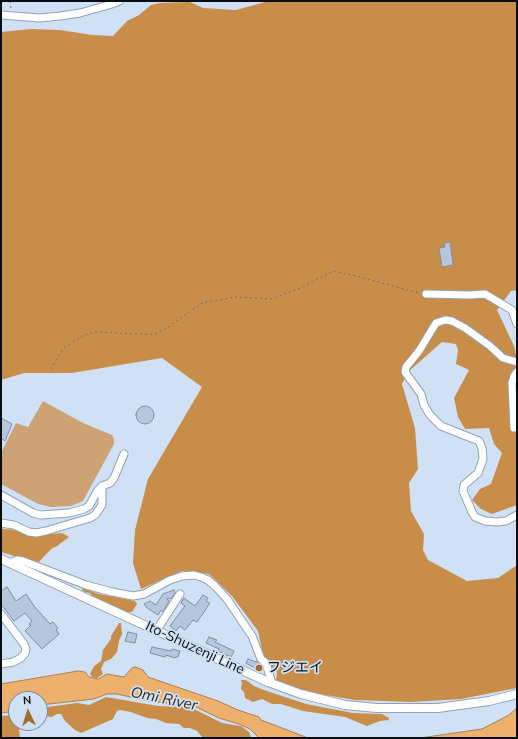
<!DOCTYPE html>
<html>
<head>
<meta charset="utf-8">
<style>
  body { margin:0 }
  #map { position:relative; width:518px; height:739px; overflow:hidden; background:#d0e1f5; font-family:Mulish,sans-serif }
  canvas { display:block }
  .frame { position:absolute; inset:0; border:2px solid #080d14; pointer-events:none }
  .north { position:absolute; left:8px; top:691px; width:40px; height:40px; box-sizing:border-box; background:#d0e1f5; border:1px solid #808c9b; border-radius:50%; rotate:356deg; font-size:11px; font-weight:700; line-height:16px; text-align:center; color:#080d14 }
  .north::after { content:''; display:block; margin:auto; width:14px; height:18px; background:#a26c26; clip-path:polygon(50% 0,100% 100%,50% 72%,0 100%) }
</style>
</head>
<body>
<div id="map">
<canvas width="518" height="739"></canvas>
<div class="frame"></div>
<div class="north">N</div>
</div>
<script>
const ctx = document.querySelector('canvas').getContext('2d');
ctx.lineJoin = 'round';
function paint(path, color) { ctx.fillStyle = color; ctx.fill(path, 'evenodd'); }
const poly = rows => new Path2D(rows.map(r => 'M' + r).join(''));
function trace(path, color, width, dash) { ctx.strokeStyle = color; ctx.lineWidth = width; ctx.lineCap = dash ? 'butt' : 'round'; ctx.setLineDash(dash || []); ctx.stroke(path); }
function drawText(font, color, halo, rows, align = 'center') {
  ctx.font = font + ' Mulish,"Noto Sans JP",sans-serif'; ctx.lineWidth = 3.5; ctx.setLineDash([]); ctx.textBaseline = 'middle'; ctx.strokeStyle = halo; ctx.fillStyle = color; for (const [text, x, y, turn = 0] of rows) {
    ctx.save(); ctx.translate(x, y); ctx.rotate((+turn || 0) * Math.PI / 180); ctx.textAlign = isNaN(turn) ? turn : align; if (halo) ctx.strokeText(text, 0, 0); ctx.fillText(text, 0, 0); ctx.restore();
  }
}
paint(poly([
  [43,401,83,423,112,435,114,439,114,444,83,501,71,506,51,507,38,504,1,484,1,453,16,423,28,427]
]), '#cda375');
paint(poly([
  [269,1,517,1,517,290,511,291,497,310,514,346,517,358,517,505,492,514,481,509,472,500,480,489,491,484,502,453,494,444,489,428,465,429,458,417,454,398,469,370,456,364,458,350,456,344,442,342,409,371,402,384,415,428,418,469,409,483,411,511,424,534,423,550,428,560,467,581,498,578,517,565,517,688,461,699,411,702,355,700,313,693,276,682,277,672,264,659,258,631,232,596,209,574,182,571,141,589,133,563,135,530,148,479,202,387,162,358,72,373,24,373,1,380,1,32,31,29,60,30,92,35,113,36,127,21,139,15,151,5,160,3,190,2,203,8,236,10],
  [1,527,3,529,19,530,39,535,62,533,69,537,57,546,51,549,39,562,31,561,1,552],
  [83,588,99,594,130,600,135,601,137,604,132,612,126,612,92,596,90,593,85,592,82,590],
  [119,623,121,623,122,634,119,641,117,652,111,659,104,662,101,669,103,674,97,678,92,677,90,674,94,666,101,661,103,650,111,639,111,636],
  [241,680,246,680,254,686,264,690,306,704,353,713,382,714,389,718,389,720,380,721,367,726,345,717,303,711,281,704,272,704,262,699,253,702,245,698,244,692,241,689,242,683],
  [106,697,158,706,188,707,196,710,222,723,241,726,249,732,251,737,203,738,197,731,190,728,184,728,179,724,166,723,156,719,147,718,131,712,120,710,117,711,113,719,81,733,75,730,65,721,61,714,57,714,52,717,42,716,40,718,40,708,77,703,89,705],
  [16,715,16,723,26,723,19,729,20,738,1,738,1,716]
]), '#c78d49');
const water = poly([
  [135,667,143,670,148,677,218,701,238,710,259,717,261,720,308,738,259,738,250,729,239,724,219,718,194,706,148,701,117,694,107,694,94,699,40,705,40,699,16,699,16,711,1,713,1,684,78,671,85,672,89,677,98,679,107,674,124,677,132,668,135,667],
  [517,708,517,738,420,738,482,729,509,715,517,708]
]);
paint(water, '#edb16d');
trace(water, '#a88052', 1);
const building = poly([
  [450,242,453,265,442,267,439,248,445,247,444,243,450,242],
  '136 415a9 9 0 1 1 18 0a9 9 0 1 1-18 0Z',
  [1,418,12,424,5,441,1,438,1,418],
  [7,587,16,601,26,594,34,606,50,624,53,622,58,628,56,630,59,634,42,649,25,631,31,625,29,624,32,621,25,613,14,621,1,604,1,591,7,587],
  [174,590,175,593,172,598,167,599,169,601,163,612,161,610,158,615,147,608,144,604,150,601,156,605,163,594,174,590],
  [203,595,208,598,206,601,210,603,197,622,193,620,185,630,180,626,176,631,170,626,185,606,181,603,184,598,195,606,203,595],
  [128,632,137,634,135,643,125,641,128,632],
  [209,637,217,640,215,642,234,651,231,657,218,651,219,649,206,643,209,637],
  [152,647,171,651,172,649,180,651,178,657,176,657,175,658,166,655,165,657,150,653,152,647],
  [248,659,256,662,256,661,262,666,263,669,261,671,246,663,248,659]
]);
paint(building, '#b6c7db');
trace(building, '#7f8fa1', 1);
const minor = poly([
  [1,15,40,18,60,16,80,13,112,4,119,1],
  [426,294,470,295,485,294,512,310,517,324],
  [517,362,503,358,490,346,465,328,452,321,445,320,436,323,419,351,406,367,405,372,421,394,424,405,430,415,441,426,479,441,482,448,483,459,478,473,464,485,463,491,472,512,475,517,485,521,497,522,506,521,517,515],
  [514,428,512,383,514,376,517,372],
  [1,495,33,513,41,515,69,513,84,509,89,506,98,490,102,486,110,483,114,478,124,454],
  [1,523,14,525,29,532,36,533,46,531,90,518,95,515,102,505,102,486],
  [10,563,17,560,23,561,86,585,112,592,133,596,144,594,170,580,182,576,194,575,201,577,208,580,215,586,227,599,252,636,261,659,266,663,272,683],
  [1,614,24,644,26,649,25,653,21,658,13,662,1,664],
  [156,631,180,594]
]);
const major = poly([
  [1,559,268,682,301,694,345,705,377,708,438,708,489,701,517,694]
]);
trace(minor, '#91a2b4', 9);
trace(major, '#91a2b4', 10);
trace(poly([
  [10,1,11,8],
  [51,369,63,349,82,336,95,332,138,334,155,334,164,330,202,303,235,297,272,299,305,286,333,271,360,277,419,293]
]), '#67727f', 1, [2, 3]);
trace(minor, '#fff', 7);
trace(major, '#fff', 8);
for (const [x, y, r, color] of [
  [259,668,4,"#a26c26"]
]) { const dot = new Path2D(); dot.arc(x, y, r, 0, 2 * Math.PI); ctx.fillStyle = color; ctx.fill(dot); trace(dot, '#d0e1f5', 1.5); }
drawText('14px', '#080d14', '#d0e1f5', [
  ["Ito-Shuzenji Line",195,648,25]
]);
drawText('14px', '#080d14', '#d0e1f5', [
  ["フジエイ",267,668]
], 'left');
drawText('italic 15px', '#3c2406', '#d0e1f5', [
  ["Omi River",164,699,12]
]);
</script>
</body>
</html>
